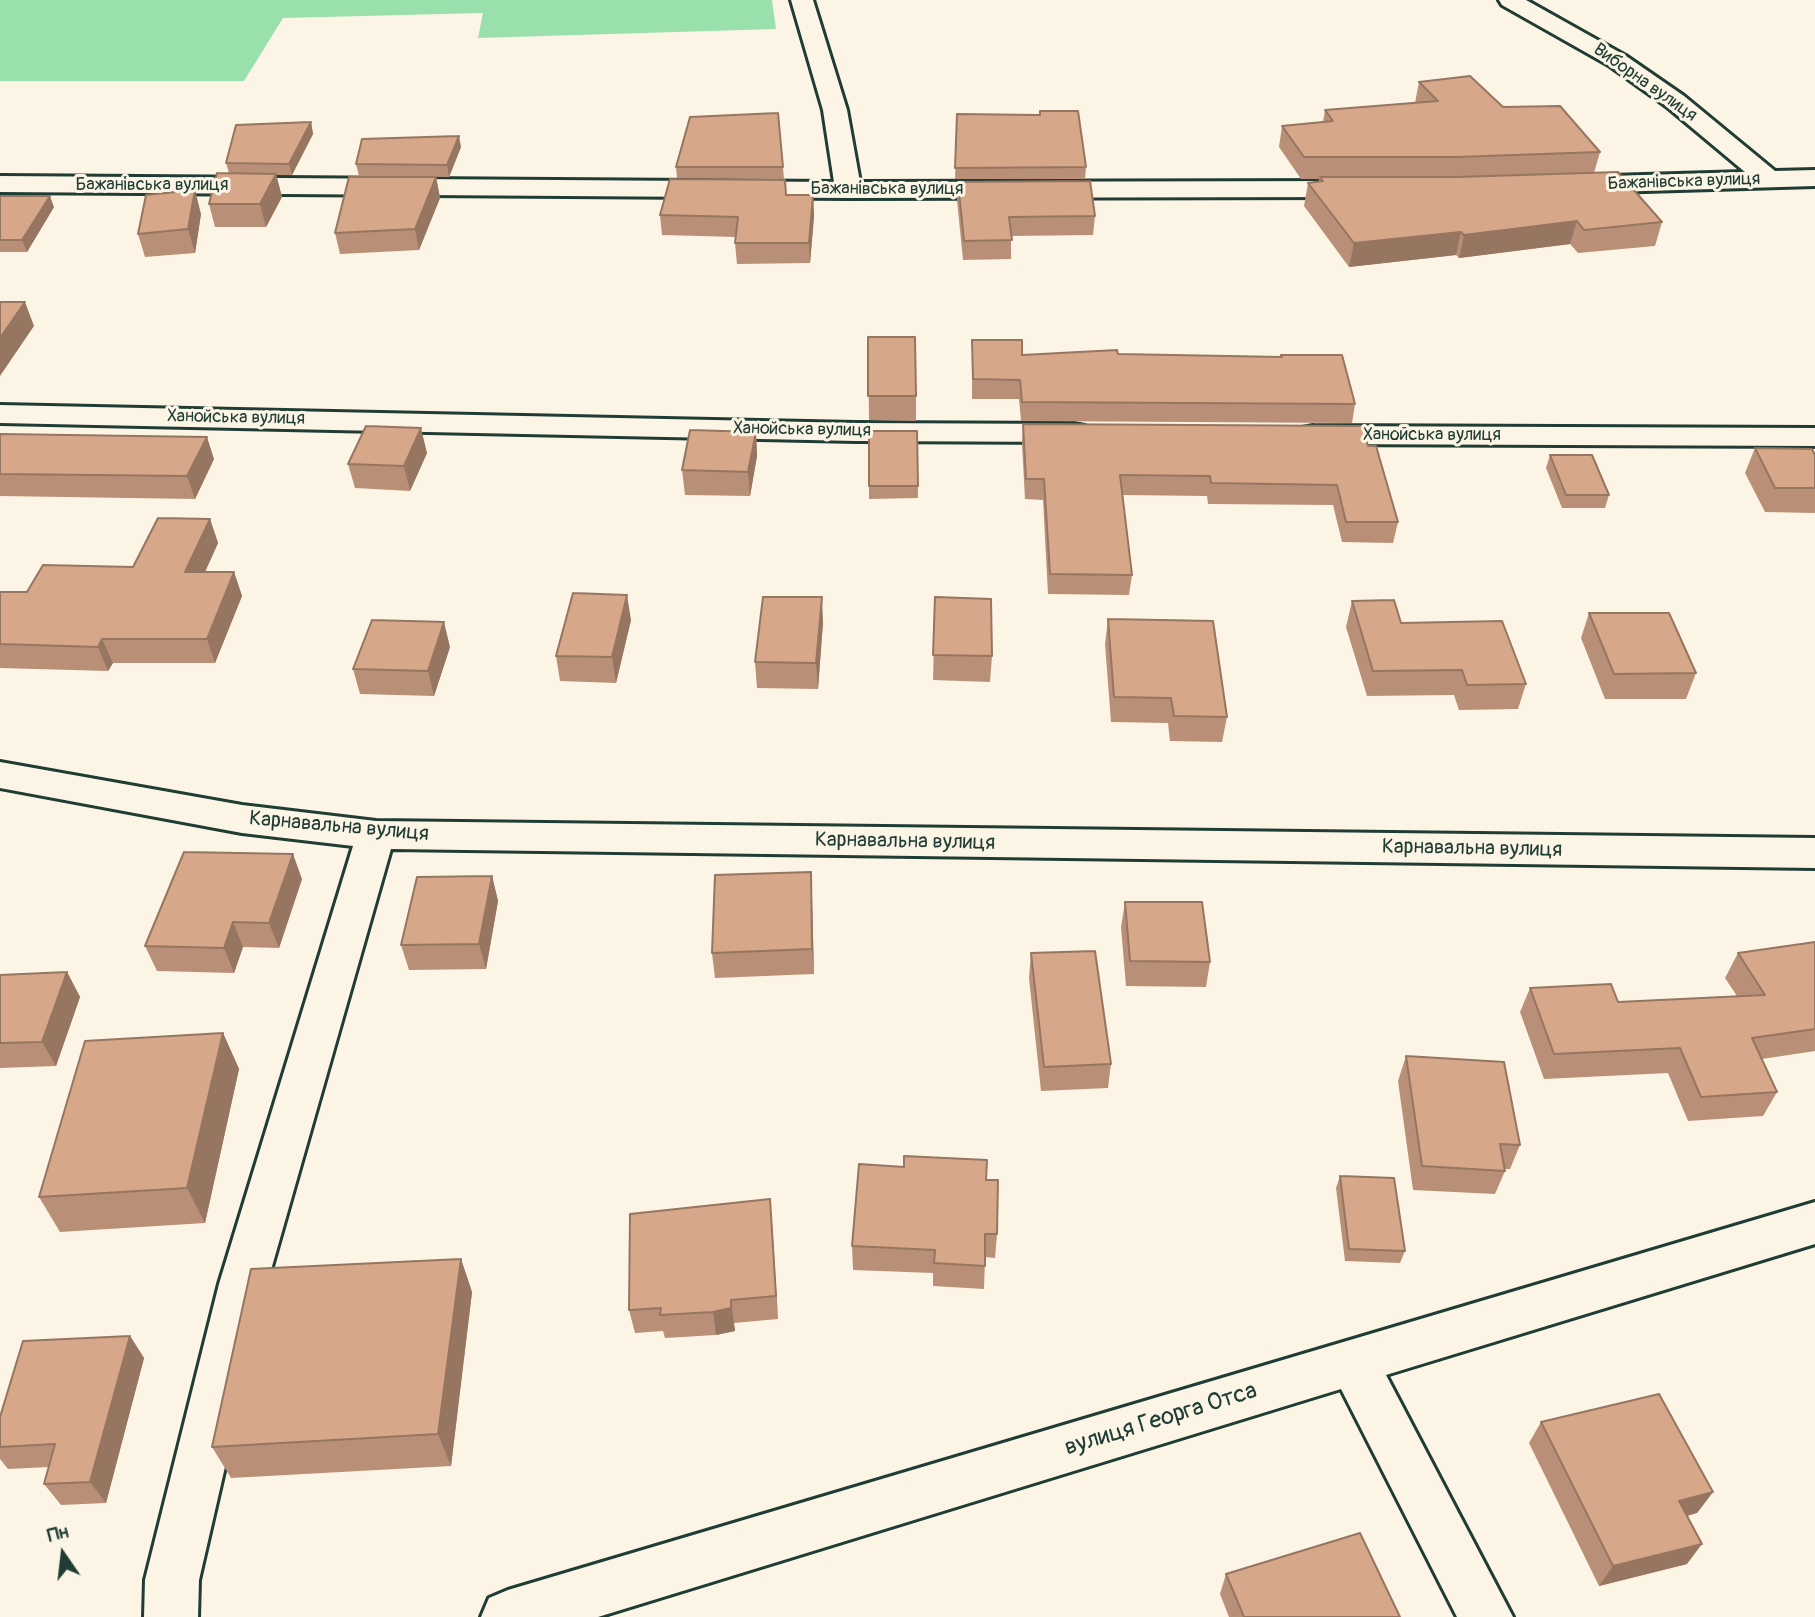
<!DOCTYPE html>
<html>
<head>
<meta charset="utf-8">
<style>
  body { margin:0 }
  #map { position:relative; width:1815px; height:1617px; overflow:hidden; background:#fcf5e5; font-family:Pangolin,sans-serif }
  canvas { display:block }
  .north { position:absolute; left:28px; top:1519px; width:70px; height:70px; -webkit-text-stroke:5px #fcf5e5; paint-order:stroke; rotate:346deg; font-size:19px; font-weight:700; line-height:28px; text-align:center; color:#1f3d34 }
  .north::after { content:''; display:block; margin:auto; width:24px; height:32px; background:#1f3d34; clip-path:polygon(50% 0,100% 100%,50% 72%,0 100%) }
</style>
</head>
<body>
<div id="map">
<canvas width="1815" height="1617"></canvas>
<div class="north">Пн</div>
</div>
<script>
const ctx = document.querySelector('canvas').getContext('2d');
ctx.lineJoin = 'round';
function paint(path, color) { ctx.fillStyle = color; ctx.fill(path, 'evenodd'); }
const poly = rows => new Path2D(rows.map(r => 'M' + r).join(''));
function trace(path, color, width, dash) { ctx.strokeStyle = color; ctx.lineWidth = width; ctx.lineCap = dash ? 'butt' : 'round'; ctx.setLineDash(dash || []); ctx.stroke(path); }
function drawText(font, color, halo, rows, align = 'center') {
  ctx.font = font + ' Pangolin,sans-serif'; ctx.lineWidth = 6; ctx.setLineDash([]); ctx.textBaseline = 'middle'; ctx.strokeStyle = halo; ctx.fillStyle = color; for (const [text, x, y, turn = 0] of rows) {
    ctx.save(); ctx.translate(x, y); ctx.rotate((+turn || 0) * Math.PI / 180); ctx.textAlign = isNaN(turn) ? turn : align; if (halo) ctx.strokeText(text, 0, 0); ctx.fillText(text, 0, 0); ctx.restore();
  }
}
paint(poly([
  [0,0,772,0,776,29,478,38,483,13,283,18,244,81,0,81]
]), '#99e0ad');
const street = poly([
  [791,0,813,0,847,110,860,182,1359,181,1368,184,1372,189,1368,194,1359,197,848,198,0,192,0,176,834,182,823,110,791,0],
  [1499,0,1526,0,1626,56,1684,96,1775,171,1815,170,1815,186,1577,193,1568,190,1564,185,1568,180,1577,177,1745,172,1666,106,1610,66,1502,5,1499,0],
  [0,405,856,423,1074,424,1085,426,1089,433,1085,440,1074,442,856,441,0,423,0,405],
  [1313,426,1815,428,1815,446,1313,444,1302,442,1298,435,1302,428,1313,426],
  [0,762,242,805,376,821,1815,838,1815,868,391,849,267,1284,199,1580,198,1617,144,1617,145,1580,219,1284,353,846,242,833,0,788,0,762],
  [1815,1202,1815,1244,1386,1375,1513,1617,1457,1617,1341,1389,598,1617,481,1617,489,1598,508,1590,1815,1202]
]);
trace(street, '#1f3d34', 6);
paint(street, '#fcf5e5');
paint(poly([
  [1419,82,1503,107,1600,152,1594,173,1662,222,1655,246,1578,253,1570,244,1459,258,1456,255,1349,267,1304,206,1308,183,1319,182,1319,179,1301,179,1279,147,1282,126,1323,122,1325,110,1415,103],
  [1040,111,1086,167,1085,179,955,179,957,114,1040,115],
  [311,122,313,134,292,175,276,175,282,197,266,227,215,227,209,204,229,173,226,163],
  [461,147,449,177,359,176,356,164],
  [676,167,783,167,784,179,677,178],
  [436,177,440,198,419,250,340,254,335,233],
  [958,182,1095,216,1093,235,1011,236,1011,259,963,260,957,200],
  [786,195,813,195,814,216,810,263,737,264,735,243,736,237,662,235,660,215],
  [0,196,54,207,27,252,0,252],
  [201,214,195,253,145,257,138,234],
  [868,337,916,396,916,421,869,420],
  [972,340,1022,355,1118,354,1281,357,1281,355,1355,404,1352,423,1021,421,1019,399,972,399],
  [1023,424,1368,446,1398,522,1393,543,1342,542,1333,505,1208,504,1207,496,1122,495,1132,575,1129,595,1048,594,1043,500,1025,499,1022,444],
  [869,431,917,431,918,498,869,499],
  [756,432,757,456,750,496,685,495,682,470],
  [0,434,214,459,195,499,0,496],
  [1755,448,1815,455,1815,513,1765,512,1745,473],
  [427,453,410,491,355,488,348,464],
  [1550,455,1609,495,1605,508,1562,508,1546,468],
  [210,519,218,543,205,572,234,572,242,596,215,663,113,663,108,671,0,668,0,592,27,592,133,567],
  [935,597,992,656,990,682,933,680],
  [1352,601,1401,623,1526,684,1518,709,1459,710,1454,695,1367,696,1346,627],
  [1589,613,1696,673,1686,699,1605,699,1581,638],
  [1108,619,1227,717,1222,742,1170,741,1168,723,1111,722,1105,644],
  [631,620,616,683,560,681,556,656],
  [823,622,818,689,757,688,755,662],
  [450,647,434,696,360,694,353,669],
  [811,872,814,974,715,978,712,953],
  [492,876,498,901,486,969,409,970,401,945],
  [302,879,279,948,243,947,234,973,157,971,145,946],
  [1125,902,1210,962,1206,987,1126,986,1121,927],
  [1815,942,1815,1051,1762,1059,1777,1092,1763,1116,1688,1121,1668,1073,1544,1079,1520,1012,1530,988,1618,1002,1737,996,1725,978,1738,953],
  [1031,953,1111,1064,1108,1088,1041,1091,1029,978],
  [67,972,80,997,56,1066,0,1068,0,975],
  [223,1033,239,1069,205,1223,60,1232,39,1197],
  [1406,1056,1520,1145,1510,1169,1505,1169,1505,1171,1495,1194,1413,1190,1398,1081],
  [1340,1176,1405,1251,1400,1263,1345,1261,1336,1188],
  [986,1180,997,1234,995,1258,985,1257,984,1289,933,1286,933,1273,853,1270,852,1246],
  [770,1199,778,1319,734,1323,735,1331,716,1335,665,1338,663,1331,635,1333,629,1310],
  [461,1259,472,1292,451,1466,231,1478,212,1447],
  [130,1336,144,1358,106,1503,61,1505,44,1484,49,1467,8,1469,0,1459,0,1417],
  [1541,1422,1713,1492,1697,1513,1687,1516,1687,1564,1599,1586,1529,1443],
  [1226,1574,1400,1617,1229,1617,1220,1594]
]), '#b99077');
paint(poly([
  [311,122,313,134,292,175,289,164],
  [459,136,461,147,449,177,447,165],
  [276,174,282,197,266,227,260,204],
  [436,177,440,198,419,250,415,229],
  [195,190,201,214,195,253,188,229],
  [813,195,814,216,810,263,809,243],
  [50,196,54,207,27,252,22,240],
  [1577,221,1570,244,1459,258,1464,235],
  [1461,232,1456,255,1349,267,1354,243],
  [25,302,34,326,0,376,0,338],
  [421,428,427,453,410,491,404,466],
  [756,432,757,456,750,496,748,472],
  [207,437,214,459,195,499,187,476],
  [210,519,218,543,194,596,185,572],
  [234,572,242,596,215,663,207,639],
  [627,595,631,620,616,683,612,657],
  [822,597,823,622,818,689,816,663],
  [444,622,450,647,434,696,428,671],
  [102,639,113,663,108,671,98,647],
  [293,854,302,879,279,948,269,923],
  [811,872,812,897,814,974,812,949],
  [492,876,498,901,486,969,479,944],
  [233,922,243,947,234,973,224,948],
  [67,972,80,997,56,1066,42,1042],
  [223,1033,239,1069,205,1223,187,1188],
  [770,1199,772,1223,778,1319,776,1296],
  [461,1259,472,1292,451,1466,438,1434],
  [731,1300,735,1331,716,1335,713,1312],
  [130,1336,144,1358,106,1503,90,1482],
  [1713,1492,1697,1513,1664,1522,1679,1501],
  [1702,1544,1687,1564,1599,1586,1613,1566]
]), '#967561');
const building = poly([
  [1470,76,1503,107,1560,106,1600,152,1457,157,1304,157,1282,126,1333,121,1325,110,1438,101,1419,82,1470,76],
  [1040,111,1078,111,1086,167,955,168,957,114,1040,115,1040,111],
  [778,113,783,167,676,167,690,117,778,113],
  [311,122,289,164,226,163,236,125,311,122],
  [459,136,447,165,356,164,362,139,459,136],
  [1618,172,1662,222,1584,230,1577,221,1464,235,1461,232,1354,243,1308,183,1323,181,1320,177,1457,177,1618,172],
  [217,173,276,174,260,204,209,204,217,173],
  [349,177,436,177,415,229,335,233,349,177],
  [670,179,785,180,786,195,813,195,809,243,735,243,738,217,660,215,670,179],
  [1090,181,1095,216,1009,217,1012,240,964,241,958,182,1090,181],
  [195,190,188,229,138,234,146,195,195,190],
  [0,196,50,196,22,240,0,240,0,196],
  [0,302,25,302,0,338,0,302],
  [868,337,915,337,916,396,868,396,868,337],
  [972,340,1022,340,1022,355,1117,350,1118,354,1282,357,1281,355,1342,355,1355,404,1022,402,1020,380,973,379,972,340],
  [1023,424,1362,426,1368,446,1376,446,1398,522,1346,522,1337,485,1211,483,1210,476,1120,475,1132,575,1050,574,1044,479,1026,479,1023,424],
  [366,426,421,428,404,466,348,464,366,426],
  [690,430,756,432,748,472,682,470,690,430],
  [869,431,917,431,918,486,869,486,869,431],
  [0,434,207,437,187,476,0,474,0,434],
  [1755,448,1812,449,1815,455,1815,488,1775,488,1755,448],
  [1550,455,1592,455,1609,495,1566,495,1550,455],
  [158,518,210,519,185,572,234,572,207,639,102,639,98,647,0,644,0,592,27,592,43,565,133,567,158,518],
  [573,593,627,595,612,657,556,656,573,593],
  [763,597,822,597,816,663,755,662,763,597],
  [935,597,991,599,992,656,933,655,935,597],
  [1394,600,1401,623,1502,621,1526,684,1467,685,1462,670,1373,671,1352,601,1394,600],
  [1589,613,1669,613,1696,673,1614,674,1589,613],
  [1108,619,1213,621,1227,717,1174,716,1171,698,1114,697,1108,619],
  [372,620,444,622,428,671,353,669,372,620],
  [184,852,293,854,269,923,233,922,224,948,145,946,184,852],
  [811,872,812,949,712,953,715,875,811,872],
  [492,876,479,944,401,945,417,877,492,876],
  [1125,902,1202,902,1210,962,1130,961,1125,902],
  [1815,942,1815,1029,1752,1038,1777,1092,1701,1097,1680,1048,1554,1054,1530,988,1611,984,1618,1002,1765,995,1738,953,1815,942],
  [1095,951,1111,1064,1044,1067,1031,953,1095,951],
  [67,972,42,1042,0,1043,0,975,67,972],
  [223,1033,187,1188,39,1197,85,1041,223,1033],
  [1406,1056,1504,1062,1520,1145,1500,1144,1505,1171,1422,1166,1406,1056],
  [904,1156,987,1160,986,1180,998,1180,997,1234,985,1234,985,1266,934,1263,935,1250,852,1246,859,1164,904,1167,904,1156],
  [1340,1176,1394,1178,1405,1251,1349,1249,1340,1176],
  [770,1199,776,1296,731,1300,731,1308,713,1312,660,1315,661,1308,629,1310,630,1214,770,1199],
  [461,1259,438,1434,212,1447,251,1269,461,1259],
  [130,1336,90,1482,44,1484,55,1444,0,1447,0,1417,23,1341,130,1336],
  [1659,1394,1713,1492,1679,1501,1702,1544,1613,1566,1541,1422,1659,1394],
  [1360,1533,1400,1617,1244,1617,1226,1574,1360,1533]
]);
paint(building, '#d7a78a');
trace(building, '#967561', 2);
drawText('18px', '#1f3d34', '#fcf5e5', [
  ["Виборна вулиця",1645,83,35],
  ["Бажанівська вулиця",1684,182,-2],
  ["Бажанівська вулиця",152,185],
  ["Бажанівська вулиця",887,189],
  ["Ханойська вулиця",236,418,1],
  ["Ханойська вулиця",802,430,1],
  ["Ханойська вулиця",1432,435]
]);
drawText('21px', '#1f3d34', '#fcf5e5', [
  ["Карнавальна вулиця",339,827,5],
  ["Карнавальна вулиця",905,842,1],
  ["Карнавальна вулиця",1472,849,1]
]);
drawText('24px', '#1f3d34', '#fcf5e5', [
  ["вулиця Георга Отса",1161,1420,-17]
]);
</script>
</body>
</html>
